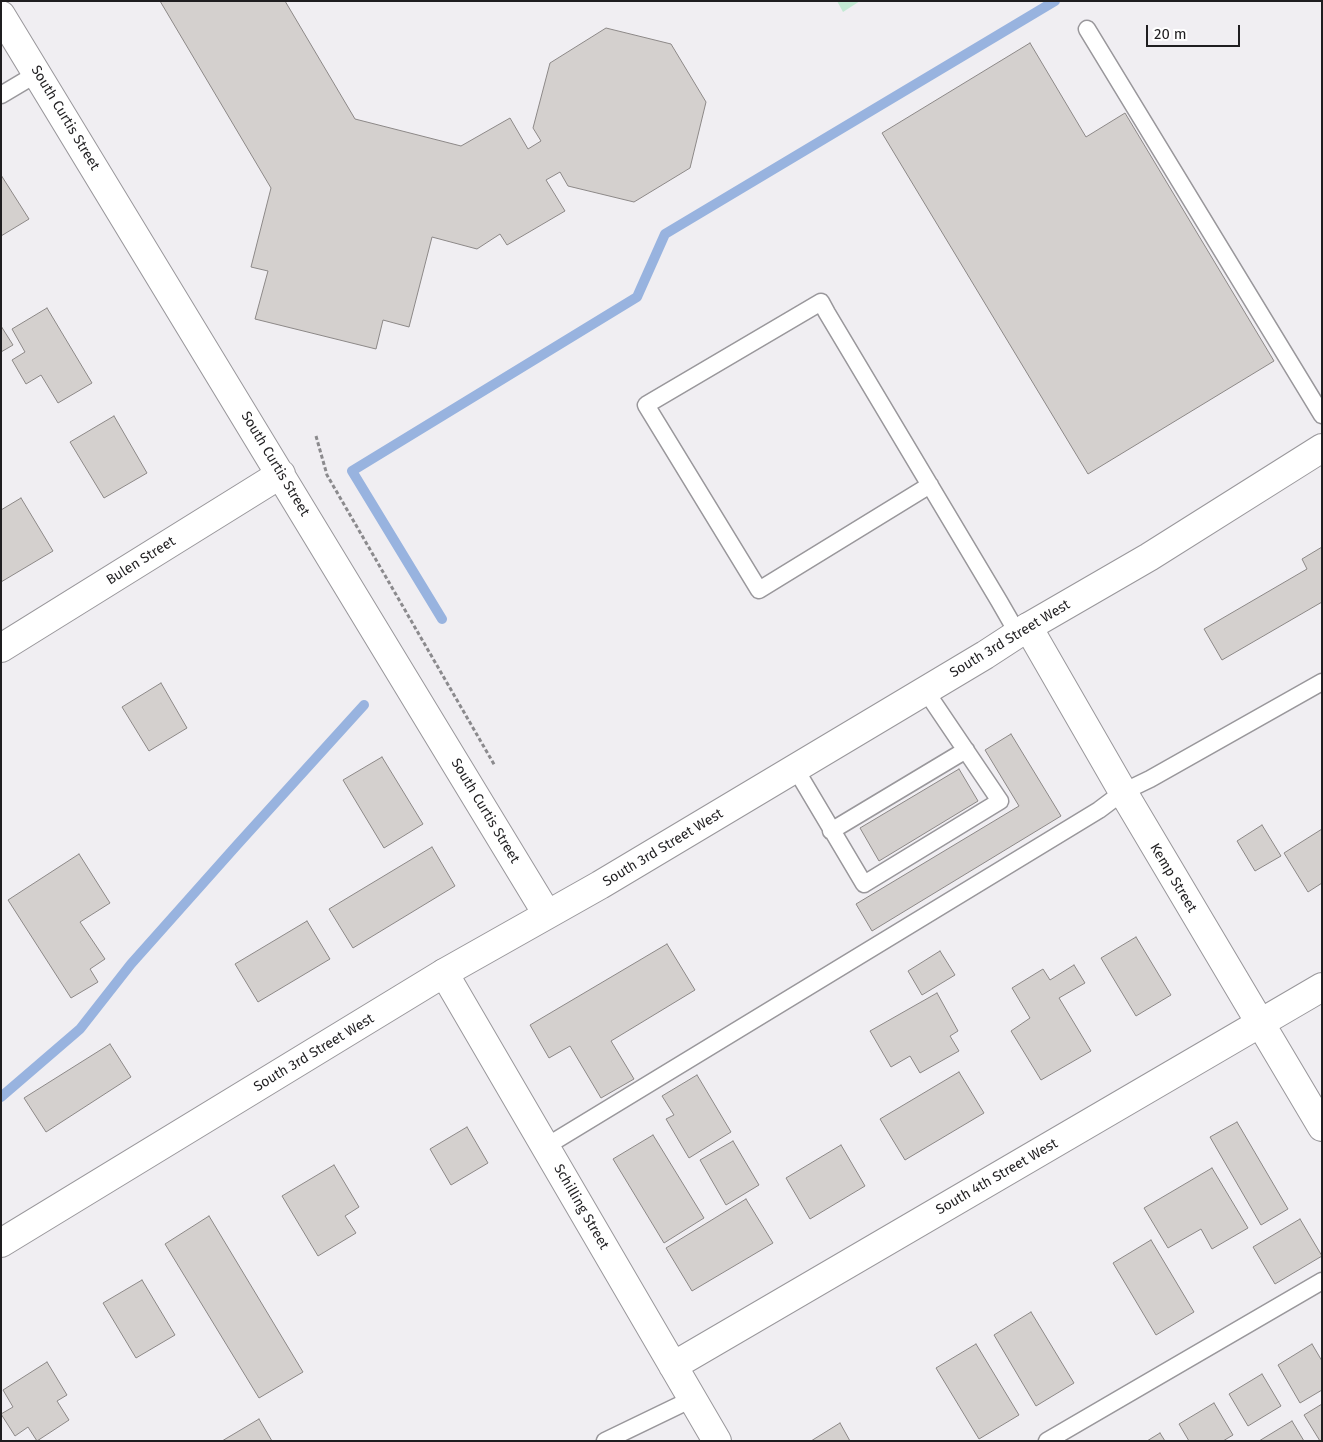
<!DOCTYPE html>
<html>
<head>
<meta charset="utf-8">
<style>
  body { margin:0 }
  #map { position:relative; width:1323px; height:1442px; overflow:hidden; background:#f0eef2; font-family:"Fira Sans",sans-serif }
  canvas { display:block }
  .frame { position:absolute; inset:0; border:2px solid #1f1e20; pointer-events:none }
  .scale { position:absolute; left:1146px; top:25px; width:94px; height:22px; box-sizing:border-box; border:2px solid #1f1e20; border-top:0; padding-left:6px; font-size:15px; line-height:18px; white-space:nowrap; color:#1f1e20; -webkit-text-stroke:4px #fff; paint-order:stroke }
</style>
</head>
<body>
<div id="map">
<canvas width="1323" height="1442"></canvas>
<div class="frame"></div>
<div class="scale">20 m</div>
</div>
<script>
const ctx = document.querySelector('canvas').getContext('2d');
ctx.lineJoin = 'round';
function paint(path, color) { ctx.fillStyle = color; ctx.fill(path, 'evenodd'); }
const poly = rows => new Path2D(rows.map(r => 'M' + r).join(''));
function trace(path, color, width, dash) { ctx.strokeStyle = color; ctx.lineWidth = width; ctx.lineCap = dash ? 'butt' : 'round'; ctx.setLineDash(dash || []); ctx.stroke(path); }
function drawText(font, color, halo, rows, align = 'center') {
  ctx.font = font + ' "Fira Sans",sans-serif'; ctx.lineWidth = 4; ctx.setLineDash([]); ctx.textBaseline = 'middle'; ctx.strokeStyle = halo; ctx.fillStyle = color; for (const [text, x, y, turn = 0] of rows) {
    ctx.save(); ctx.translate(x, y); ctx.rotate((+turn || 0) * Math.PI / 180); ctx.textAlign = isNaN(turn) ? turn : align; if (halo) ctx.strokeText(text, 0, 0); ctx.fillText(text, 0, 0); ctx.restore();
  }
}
paint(poly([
  [837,1,860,1,843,12]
]), '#c3ead4');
trace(poly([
  [442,619,352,471,637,297,665,234,1055,1],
  [1,1097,80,1029,131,964,237,845,364,705]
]), '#98b3df', 10);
const building = poly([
  [285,1,355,119,461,146,510,118,528,149,541,141,533,128,550,63,606,28,671,44,706,102,690,168,634,202,568,186,560,172,546,180,565,211,507,245,500,234,477,249,432,237,409,327,383,320,376,349,255,319,268,271,251,267,271,188,160,1,285,1],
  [1030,43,1086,137,1125,113,1274,361,1088,474,882,133,1030,43],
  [1,175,29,219,1,236,1,175],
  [47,308,92,383,58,403,41,375,26,384,12,360,25,352,12,329,47,308],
  [1,326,13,345,1,352,1,326],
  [114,416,147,473,104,498,70,442,114,416],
  [21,498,53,551,1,582,1,510,21,498],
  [1322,547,1322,602,1222,660,1204,629,1307,569,1302,559,1322,547],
  [161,683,187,728,149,751,122,707,161,683],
  [1011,734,1061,816,872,931,856,904,1019,806,985,750,1011,734],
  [382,757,423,824,384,848,343,780,382,757],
  [959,769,978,801,879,861,860,828,959,769],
  [1262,825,1281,856,1255,871,1237,841,1262,825],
  [1322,829,1322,883,1308,892,1284,853,1322,829],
  [432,847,455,886,353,948,329,909,432,847],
  [79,854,110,903,80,922,105,959,90,969,98,982,71,998,8,900,79,854],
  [307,921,330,959,258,1002,235,964,307,921],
  [1136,937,1171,995,1136,1016,1101,958,1136,937],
  [667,944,695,990,611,1041,634,1079,601,1098,570,1046,549,1058,530,1025,667,944],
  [940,951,955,975,922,995,908,971,940,951],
  [1074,965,1085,983,1059,998,1091,1051,1041,1080,1011,1031,1030,1018,1012,988,1043,969,1050,980,1074,965],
  [937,993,958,1031,950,1036,959,1051,920,1073,910,1056,891,1067,870,1031,937,993],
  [110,1044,131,1077,46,1132,24,1098,110,1044],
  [959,1072,984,1113,905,1160,880,1119,959,1072],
  [697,1075,731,1132,689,1158,666,1119,674,1115,662,1096,697,1075],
  [1237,1122,1288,1209,1261,1225,1210,1137,1237,1122],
  [467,1127,488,1163,451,1185,430,1149,467,1127],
  [653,1135,704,1218,664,1243,613,1159,653,1135],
  [733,1141,759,1185,726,1205,700,1160,733,1141],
  [841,1145,865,1186,810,1219,786,1178,841,1145],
  [334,1165,359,1207,345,1216,356,1233,318,1256,282,1196,334,1165],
  [1212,1168,1248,1228,1212,1249,1201,1229,1168,1248,1144,1208,1212,1168],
  [746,1199,773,1243,692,1291,666,1248,746,1199],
  [209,1216,303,1372,259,1398,165,1244,209,1216],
  [1300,1219,1322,1256,1275,1284,1253,1247,1300,1219],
  [1151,1240,1194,1312,1156,1335,1113,1263,1151,1240],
  [142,1280,175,1335,136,1358,103,1303,142,1280],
  [1031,1312,1074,1383,1036,1406,994,1335,1031,1312],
  [976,1344,1019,1415,979,1439,936,1368,976,1344],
  [1312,1344,1322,1361,1322,1390,1300,1403,1278,1365,1312,1344],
  [47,1362,67,1395,57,1401,69,1420,37,1441,28,1427,15,1436,1,1414,13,1407,3,1390,47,1362],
  [1262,1374,1281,1406,1248,1426,1229,1394,1262,1374],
  [1214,1403,1233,1435,1223,1441,1189,1441,1179,1424,1214,1403],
  [1322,1404,1322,1441,1320,1441,1304,1415,1322,1404],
  [259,1419,272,1441,222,1441,259,1419],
  [1292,1421,1304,1441,1259,1441,1292,1421],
  [840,1423,850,1441,811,1441,840,1423],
  [1160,1433,1165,1441,1147,1441,1160,1433]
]);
paint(building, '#d4d0ce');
trace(building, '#8c8887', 1);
const service = poly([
  [1087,29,1322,415],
  [1,95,38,73],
  [930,485,759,590,646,405,821,302,827,313,999,601,1018,634],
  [795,768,864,884,1000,801,925,690],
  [831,831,966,750],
  [545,1147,1099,810,1123,792,1150,779,1322,682],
  [605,1441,692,1399],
  [1047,1441,1322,1281]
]);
const minor = poly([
  [1,15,547,914],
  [1028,627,1123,792,1322,1127],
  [1,648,281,474],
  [444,973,717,1441],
  [673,1366,1322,987]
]);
const secondary = poly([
  [1,1243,444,973,600,885,985,655,1028,627,1149,557,1322,448]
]);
trace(service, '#99979b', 19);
trace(minor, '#99979b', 30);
trace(secondary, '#99979b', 30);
trace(poly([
  [316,436,327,475,495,766]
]), '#8b8a8d', 3, [4, 2.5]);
trace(service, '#fff', 16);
trace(minor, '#fff', 28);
trace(secondary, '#fff', 28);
drawText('14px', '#1f1e20', '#fff', [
  ["South Curtis Street",65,118,59],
  ["South Curtis Street",275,464,59],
  ["Bulen Street",141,561,-32],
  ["South 3rd Street West",1010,639,-31],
  ["South Curtis Street",485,811,59],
  ["South 3rd Street West",663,848,-31],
  ["Kemp Street",1173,878,59],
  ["South 3rd Street West",314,1053,-31],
  ["South 4th Street West",997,1177,-30],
  ["Schilling Street",581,1207,60]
]);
</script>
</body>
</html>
